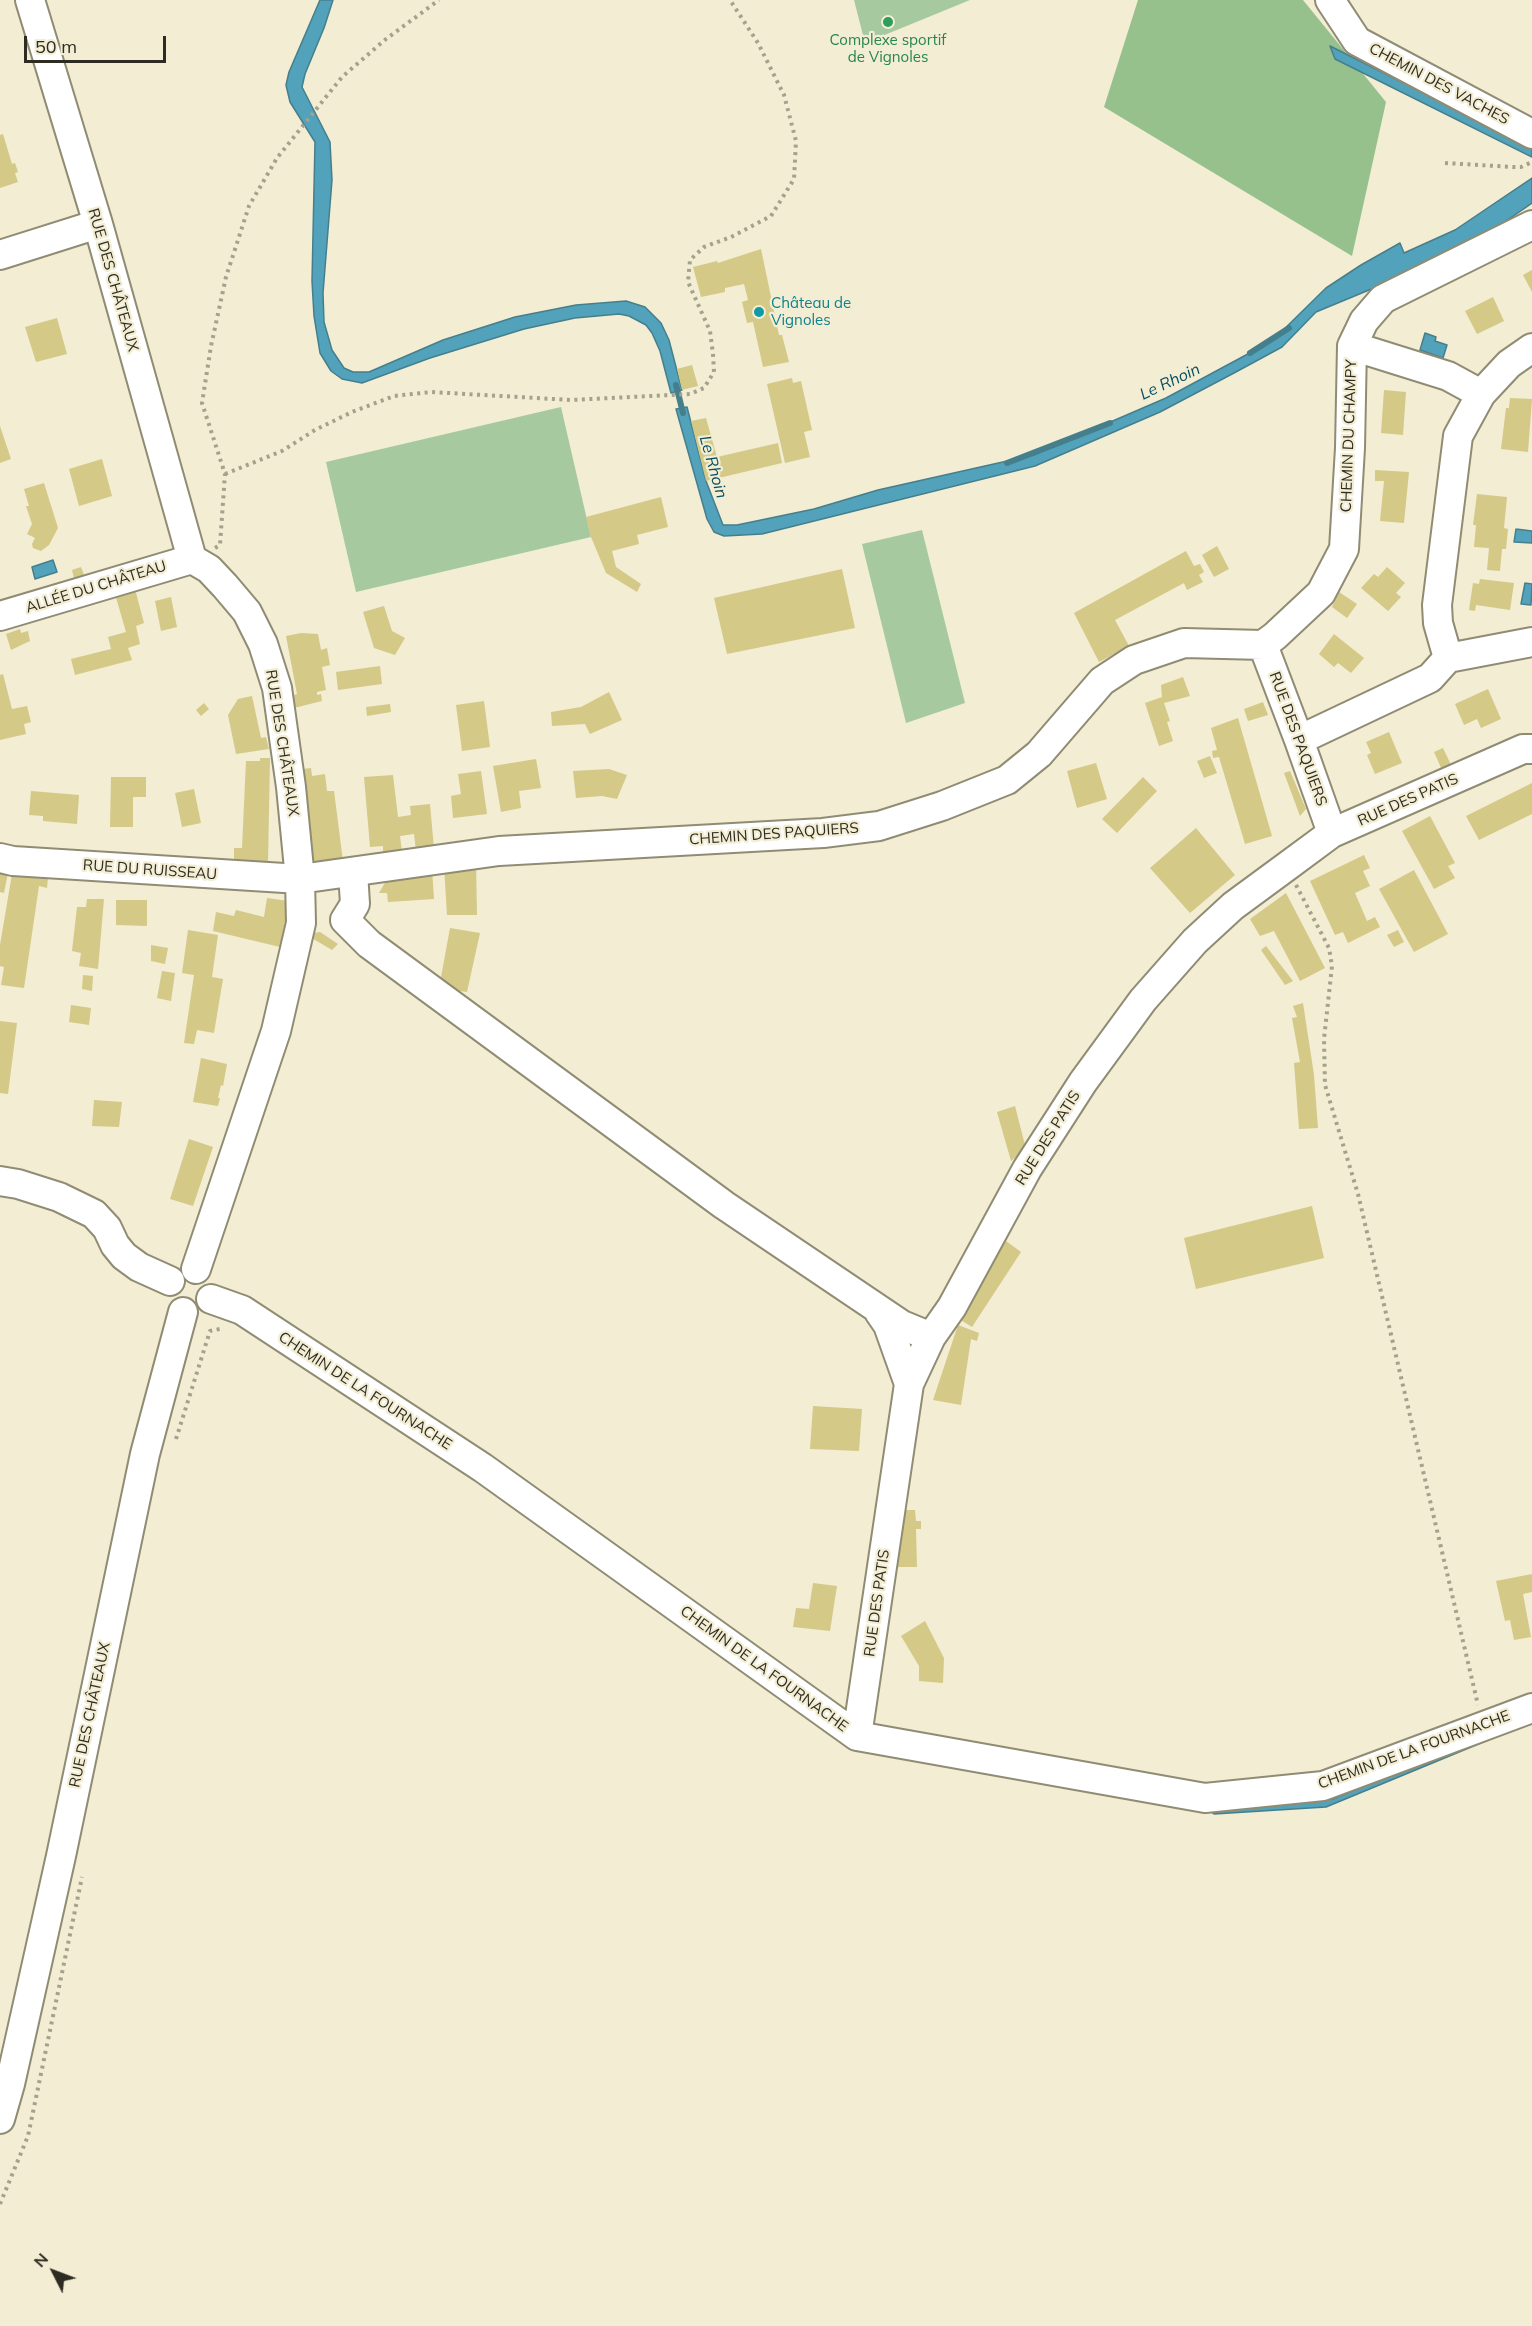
<!DOCTYPE html>
<html>
<head>
<meta charset="utf-8">
<style>
  body { margin:0 }
  #map { position:relative; width:1532px; height:2326px; overflow:hidden; background:#f2edd3; font-family:Mulish,sans-serif }
  canvas { display:block }
  .north { position:absolute; left:24px; top:2242px; width:60px; height:60px; -webkit-text-stroke:4px #f2edd3; paint-order:stroke; rotate:312deg; font-size:16px; font-weight:700; line-height:24px; text-align:center; color:#2e2c22 }
  .north::after { content:''; display:block; margin:auto; width:21px; height:27px; background:#2e2c22; clip-path:polygon(50% 0,100% 100%,50% 72%,0 100%) }
  .scale { position:absolute; left:24px; top:36px; width:142px; height:27px; box-sizing:border-box; border:3px solid #2e2c22; border-top:0; padding-left:8px; font-size:18px; line-height:21px; white-space:nowrap; color:#2e2c22; -webkit-text-stroke:4px #f2edd3; paint-order:stroke }
</style>
</head>
<body>
<div id="map">
<canvas width="1532" height="2326"></canvas>
<div class="north">N</div>
<div class="scale">50 m</div>
</div>
<script>
const ctx = document.querySelector('canvas').getContext('2d');
ctx.lineJoin = 'round';
function paint(path, color) { ctx.fillStyle = color; ctx.fill(path, 'evenodd'); }
const poly = rows => new Path2D(rows.map(r => 'M' + r).join(''));
function trace(path, color, width, dash) { ctx.strokeStyle = color; ctx.lineWidth = width; ctx.lineCap = dash ? 'butt' : 'round'; ctx.setLineDash(dash || []); ctx.stroke(path); }
function drawText(font, color, halo, rows, align = 'center') {
  ctx.font = font + ' Mulish,sans-serif'; ctx.lineWidth = 4.5; ctx.setLineDash([]); ctx.textBaseline = 'middle'; ctx.strokeStyle = halo; ctx.fillStyle = color; for (const [text, x, y, turn = 0] of rows) {
    ctx.save(); ctx.translate(x, y); ctx.rotate((+turn || 0) * Math.PI / 180); ctx.textAlign = isNaN(turn) ? turn : align; if (halo) ctx.strokeText(text, 0, 0); ctx.fillText(text, 0, 0); ctx.restore();
  }
}
paint(poly([
  [854,0,970,0,865,43],
  [561,407,591,537,356,592,326,462],
  [922,530,965,703,906,723,862,544]
]), '#a6c9a0');
paint(poly([
  [1138,0,1303,0,1386,102,1352,256,1104,107]
]), '#96c18d');
const water = poly([
  [320,0,333,0,324,28,305,74,302,87,330,142,332,180,323,293,324,322,332,350,344,368,353,372,369,372,443,340,515,317,576,305,626,301,645,307,661,323,669,340,682,390,671,393,660,351,652,333,646,325,629,316,619,314,575,318,524,329,430,358,362,383,342,379,331,371,320,353,314,316,312,281,315,142,290,102,286,85,289,72,320,0],
  [1330,46,1532,147,1532,157,1335,59,1330,46],
  [1532,178,1532,203,1463,251,1316,312,1282,347,1234,373,1160,412,1035,466,762,534,724,536,714,532,707,519,676,409,687,407,706,481,723,525,737,525,814,509,878,490,1034,455,1166,398,1272,341,1326,288,1361,265,1400,243,1404,253,1455,230,1532,178],
  [1425,333,1436,337,1435,341,1447,345,1443,358,1420,350,1425,333],
  [1516,529,1532,531,1532,543,1514,542,1516,529],
  [53,560,57,572,35,579,32,567,53,560],
  [1525,583,1532,584,1531,605,1521,604,1525,583],
  [1532,1716,1532,1722,1326,1807,1214,1814,1205,1807,1333,1799,1532,1716]
]);
paint(water, '#51a2ba');
trace(water, '#467f8c', 1.5);
trace(poly([
  [1250,353,1289,328],
  [676,385,683,413],
  [1007,463,1110,423]
]), '#467f8c', 6);
paint(poly([
  [3,134,12,164,15,163,18,172,15,173,18,182,0,188,0,135],
  [761,249,779,335,782,335,789,362,763,367,753,322,747,323,742,302,748,300,744,284,725,288,725,292,701,297,693,267,717,261,718,263],
  [1532,270,1532,292,1523,275],
  [1493,297,1504,321,1477,334,1465,311],
  [57,318,67,354,36,362,25,327],
  [692,365,698,386,682,390,677,369],
  [792,378,793,383,801,381,812,430,804,432,810,457,785,463,767,384],
  [1384,390,1406,392,1403,435,1381,433],
  [1510,398,1532,399,1528,452,1501,449,1506,408,1509,408],
  [706,418,717,457,778,443,782,463,706,481,691,421],
  [0,426,11,459,0,463],
  [102,459,112,496,79,506,69,469],
  [1375,470,1409,472,1404,523,1380,521,1384,481,1375,481],
  [44,483,58,528,49,545,41,551,33,548,32,544,35,538,27,534,32,524,26,506,29,506,24,489],
  [1477,494,1507,497,1504,528,1508,529,1506,549,1502,549,1500,571,1487,570,1489,548,1474,547,1476,525,1473,525],
  [661,497,668,527,637,535,639,544,612,551,616,567,641,584,637,592,606,573,591,537,586,517],
  [1217,546,1229,569,1214,577,1202,555],
  [1186,551,1194,566,1200,564,1204,572,1199,575,1203,582,1187,590,1184,583,1115,620,1129,646,1099,662,1074,613],
  [81,567,84,575,74,578,72,570],
  [1387,567,1405,583,1396,593,1401,597,1388,611,1361,588,1374,574,1378,577],
  [842,569,855,628,727,654,714,598],
  [1480,579,1514,583,1510,610,1476,605,1475,611,1469,610,1473,583,1479,584],
  [135,589,144,623,136,626,140,644,128,648,132,660,75,675,71,659,111,649,108,637,126,632,115,594],
  [1339,592,1357,604,1347,618,1332,607],
  [171,597,177,627,161,631,155,601],
  [384,606,392,631,405,638,395,655,374,648,363,612],
  [20,629,21,633,28,631,30,641,11,650,6,634],
  [301,633,318,634,321,650,327,648,330,665,322,667,326,690,317,692,317,695,321,694,322,701,294,708,291,696,297,694,286,636],
  [1334,634,1364,658,1351,673,1338,663,1334,667,1319,654],
  [380,666,382,684,338,690,336,672],
  [3,674,12,709,27,706,31,722,24,724,26,734,0,740,0,675],
  [1183,677,1190,696,1164,703,1170,721,1167,722,1173,741,1159,746,1145,703,1162,697,1161,685],
  [1488,689,1501,719,1481,728,1477,719,1464,725,1455,704],
  [609,692,622,720,590,734,585,724,552,726,551,712,581,707],
  [252,696,261,738,266,737,269,749,236,754,228,715,238,699],
  [484,701,490,747,462,751,456,705],
  [1263,702,1268,715,1248,721,1244,709],
  [204,703,209,709,201,716,196,710],
  [390,704,391,712,367,716,366,707],
  [1238,718,1272,836,1245,844,1219,757,1213,758,1212,751,1217,750,1211,728],
  [1389,732,1402,763,1375,774,1367,755,1371,753,1366,742],
  [1443,748,1451,765,1442,770,1434,752],
  [1210,756,1217,773,1204,778,1197,761],
  [260,758,270,758,268,864,234,865,234,848,242,848,246,761,260,761],
  [536,759,541,788,519,791,521,808,501,812,493,766],
  [1096,763,1107,799,1077,808,1067,771],
  [311,768,312,776,325,774,327,791,334,791,343,861,313,866,303,769],
  [609,769,627,775,617,799,602,796,576,798,573,771],
  [481,771,487,814,453,818,451,796,461,794,458,774],
  [1290,771,1306,809,1300,816,1284,773],
  [393,775,398,817,411,815,410,806,430,804,434,849,416,851,414,834,400,836,402,852,383,853,383,846,370,847,364,777],
  [111,777,146,777,146,797,133,797,133,827,110,827],
  [1143,777,1157,791,1117,833,1102,819],
  [1532,783,1532,814,1479,840,1466,816],
  [194,789,201,823,182,827,175,793],
  [31,791,79,795,77,824,43,821,43,816,29,815],
  [1430,816,1455,863,1448,866,1455,878,1434,889,1402,831],
  [1196,828,1235,875,1190,913,1150,868],
  [1364,855,1370,868,1363,871,1370,886,1355,893,1367,921,1375,917,1380,927,1348,943,1343,932,1335,935,1310,881],
  [476,862,477,915,447,915,444,866],
  [432,869,434,899,388,902,387,893,379,893,390,874],
  [1414,870,1448,934,1414,952,1379,889],
  [0,871,8,873,4,893,0,892],
  [12,874,48,878,47,888,39,886,24,988,1,985,4,967,0,966,0,945],
  [1286,893,1325,968,1300,981,1274,931,1260,936,1250,919],
  [267,898,289,901,280,947,213,931,216,912,234,916,236,910,264,917],
  [87,899,104,899,98,969,79,966,81,953,72,951,77,907,86,907],
  [116,900,147,900,147,926,116,925],
  [450,928,480,933,467,992,439,988],
  [188,930,218,935,212,977,223,979,214,1033,197,1030,194,1044,184,1043,194,975,182,973],
  [1398,930,1404,942,1394,947,1387,935],
  [320,932,338,944,332,950,310,937,312,933],
  [151,945,168,948,165,964,151,961],
  [1266,946,1293,981,1285,985,1261,950],
  [162,971,175,973,171,1001,157,998],
  [83,975,93,976,92,991,82,989],
  [1303,1003,1314,1075,1318,1128,1299,1129,1294,1063,1300,1062,1292,1018,1297,1017,1293,1006],
  [71,1005,91,1008,89,1025,69,1022],
  [0,1021,17,1023,8,1094,0,1093],
  [201,1058,227,1064,223,1086,221,1085,218,1098,220,1098,218,1106,193,1102],
  [94,1100,122,1102,119,1127,92,1126],
  [1015,1106,1026,1149,1011,1161,997,1112],
  [189,1139,213,1147,193,1206,170,1199],
  [1312,1206,1324,1258,1196,1289,1184,1238],
  [1006,1241,1021,1252,972,1327,956,1317],
  [958,1325,979,1333,977,1341,971,1339,961,1405,933,1400],
  [813,1406,862,1409,859,1451,810,1449],
  [897,1510,915,1510,916,1521,921,1521,921,1529,916,1529,917,1567,897,1567],
  [1532,1574,1532,1592,1523,1594,1531,1637,1514,1640,1510,1620,1505,1621,1496,1581],
  [813,1583,837,1586,830,1631,793,1627,796,1608,809,1609],
  [925,1621,944,1658,943,1683,919,1681,919,1666,901,1636]
]), '#d4c987');
const minor = poly([
  [30,0,98,224,192,559,209,569,225,586,247,612,263,644,277,688,291,787,300,879,301,923,276,1031,196,1269],
  [1330,0,1357,41,1532,134],
  [0,255,98,224],
  [1352,346,1448,376,1481,394],
  [0,616,192,559],
  [1263,645,1275,636,1321,593,1344,549,1350,448,1352,346,1364,321,1383,299,1532,225],
  [1263,645,1299,740,1332,833],
  [1448,658,1438,623,1437,605,1458,436,1481,394,1509,364,1532,348],
  [1299,740,1430,678,1448,658,1532,642],
  [0,858,13,861,300,879,499,851,823,833,879,826,942,806,1007,780,1039,754,1102,681,1134,660,1184,643,1263,645],
  [345,920,369,944,724,1205,902,1325,931,1337],
  [345,920,355,904,353,872],
  [0,1181,18,1184,59,1197,94,1214,107,1228,115,1245,124,1256,139,1267,170,1281],
  [211,1299,242,1310,483,1468,857,1736,1205,1798,1323,1786,1532,1708],
  [879,1312,888,1325,909,1384],
  [857,1736,909,1384,931,1337,952,1307,1027,1169,1083,1082,1143,1000,1195,941,1233,906,1286,867,1332,833,1523,749,1532,749],
  [0,2119,10,2084,61,1856,145,1454,183,1312]
]);
trace(minor, '#908c74', 32);
trace(poly([
  [1445,163,1513,167,1521,167,1532,162],
  [225,474,282,451,315,430,352,412,394,396,431,392,571,400,690,394,704,388,714,372,713,354,710,331,688,282,690,260,704,247,731,237,771,216,794,179,796,141,784,95,758,43,730,0],
  [215,548,220,545,225,474,202,403,211,346,226,277,249,206,277,158,342,77,386,39,439,0],
  [1296,885,1329,948,1332,966,1324,1039,1325,1085,1358,1194,1478,1705],
  [176,1439,210,1331,224,1328],
  [0,2204,28,2136,82,1877]
]), '#a4a18d', 4, [3, 4.5]);
trace(minor, '#fff', 28);
for (const [x, y, r, color] of [
  [888,22,6,"#2e9e5b"],
  [759,312,6,"#0f9aa8"]
]) { const dot = new Path2D(); dot.arc(x, y, r, 0, 2 * Math.PI); ctx.fillStyle = color; ctx.fill(dot); trace(dot, '#f2edd3', 2); }
drawText('15px', '#27864d', '#f2edd3', [
  ["Complexe sportif",888,40],
  ["de Vignoles",888,57]
]);
drawText('15px', '#2e2c22', '#f2edd3', [
  ["CHEMIN DES VACHES",1439,84,28],
  ["RUE DES CHÂTEAUX",113,280,74],
  ["CHEMIN DU CHAMPY",1349,436,-88],
  ["ALLÉE DU CHÂTEAU",96,587,-17],
  ["RUE DES PAQUIERS",1298,739,70],
  ["RUE DES CHÂTEAUX",282,743,81],
  ["RUE DES PATIS",1408,800,-24],
  ["CHEMIN DES PAQUIERS",774,834,-4],
  ["RUE DU RUISSEAU",150,870,4],
  ["RUE DES PATIS",1048,1138,-58],
  ["CHEMIN DE LA FOURNACHE",365,1391,33],
  ["RUE DES PATIS",877,1603,-82],
  ["CHEMIN DE LA FOURNACHE",764,1669,36],
  ["RUE DES CHÂTEAUX",90,1715,-78],
  ["CHEMIN DE LA FOURNACHE",1414,1750,-20]
]);
drawText('15px', '#0d838f', '#f2edd3', [
  ["Château de",771,303],
  ["Vignoles",771,320]
], 'left');
drawText('italic 16px', '#085061', '#f2edd3', [
  ["Le Rhoin",1170,382,-25],
  ["Le Rhoin",713,467,74]
]);
</script>
</body>
</html>
